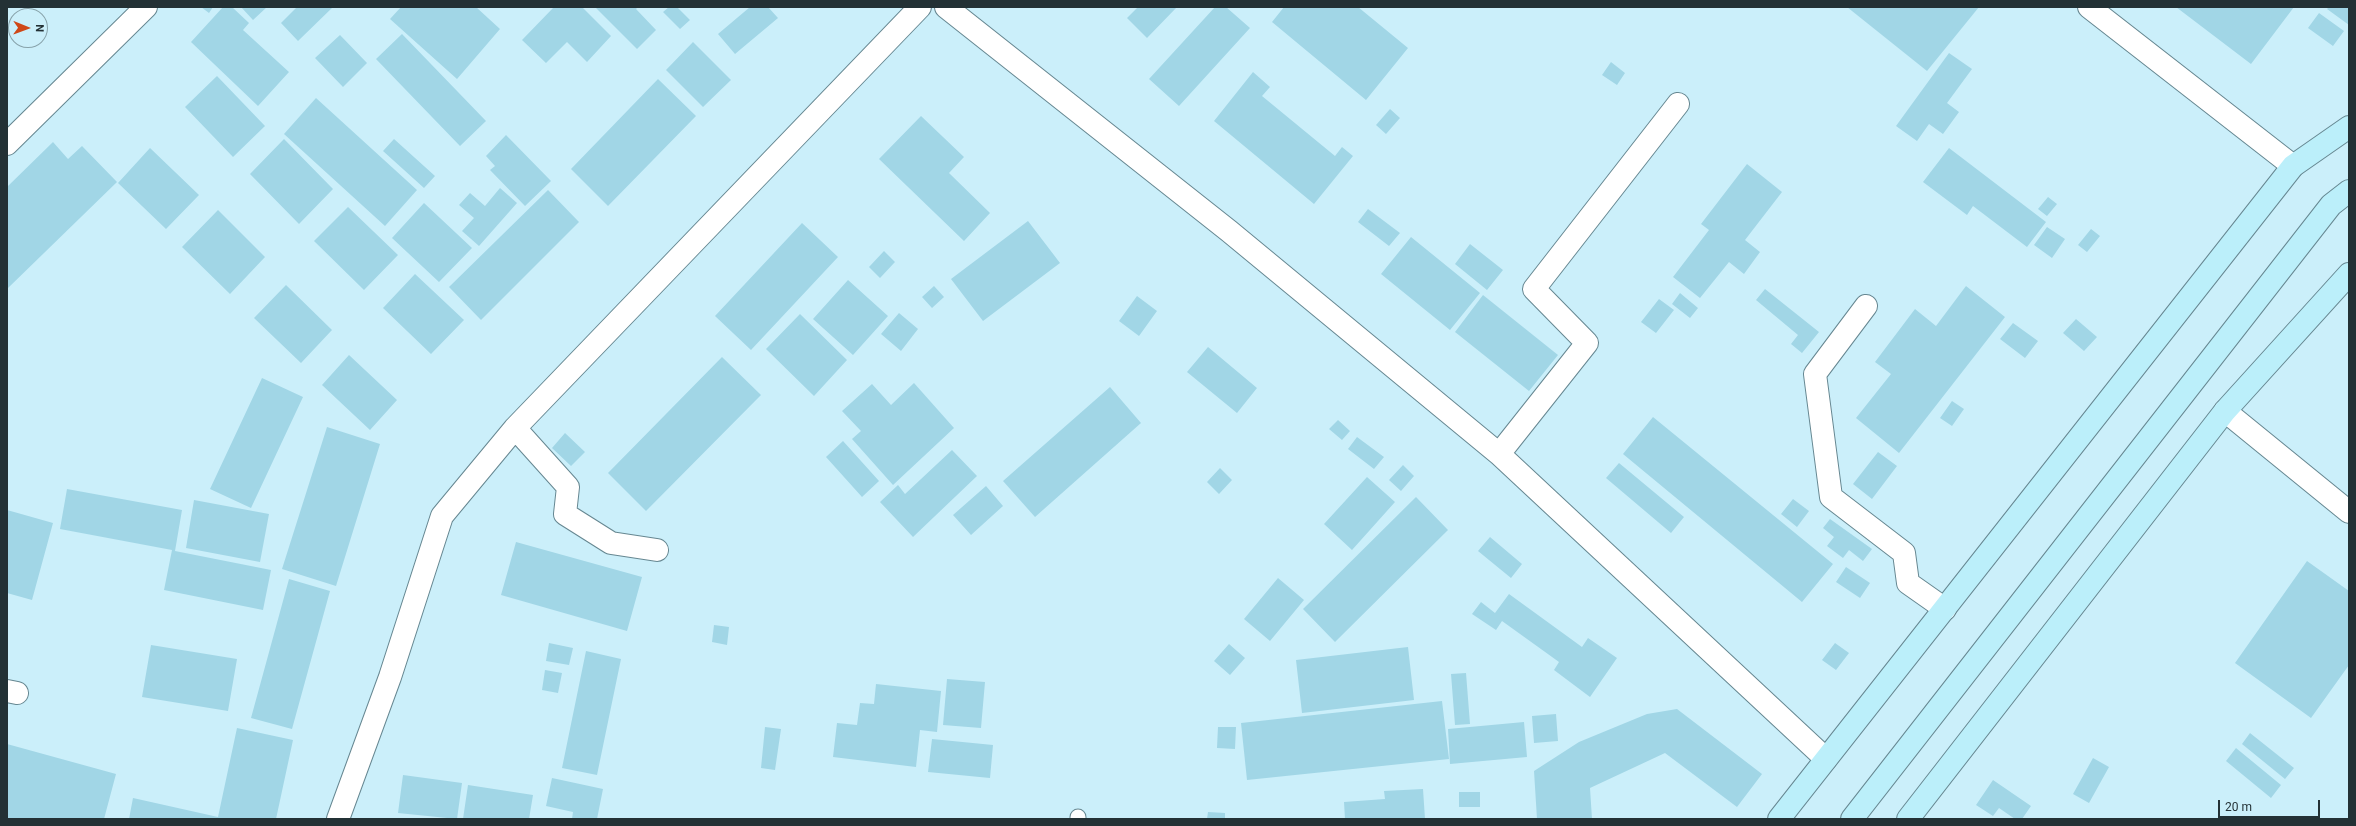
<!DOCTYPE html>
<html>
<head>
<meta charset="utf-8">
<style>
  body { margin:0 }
  #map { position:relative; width:2356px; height:826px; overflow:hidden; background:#cbeffa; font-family:Roboto,sans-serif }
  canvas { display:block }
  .frame { position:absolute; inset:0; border:8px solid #233135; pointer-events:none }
  .north { position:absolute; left:8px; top:8px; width:40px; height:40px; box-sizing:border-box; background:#cbeffa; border:1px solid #88a3ab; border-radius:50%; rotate:91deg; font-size:11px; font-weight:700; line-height:16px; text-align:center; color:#233135 }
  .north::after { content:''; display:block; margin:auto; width:14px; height:18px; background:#cf4818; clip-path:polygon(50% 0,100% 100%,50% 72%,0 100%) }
  .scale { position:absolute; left:2218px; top:800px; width:102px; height:18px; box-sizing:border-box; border:2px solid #233135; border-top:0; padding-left:5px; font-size:12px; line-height:14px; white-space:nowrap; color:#233135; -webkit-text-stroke:3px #cbeffa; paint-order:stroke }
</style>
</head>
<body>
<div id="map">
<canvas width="2356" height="826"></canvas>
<div class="frame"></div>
<div class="north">N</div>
<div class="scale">20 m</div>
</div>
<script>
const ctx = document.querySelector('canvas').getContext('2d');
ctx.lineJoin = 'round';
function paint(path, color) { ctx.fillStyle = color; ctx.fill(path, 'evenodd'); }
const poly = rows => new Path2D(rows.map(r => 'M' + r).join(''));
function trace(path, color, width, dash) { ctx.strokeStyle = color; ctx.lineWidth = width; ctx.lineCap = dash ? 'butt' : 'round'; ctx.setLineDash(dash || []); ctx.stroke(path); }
paint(poly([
  [201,7,213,7,209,13],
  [223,7,232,7,249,23,243,30,289,72,258,106,191,42],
  [241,7,267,7,253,20],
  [297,7,333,7,298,41,281,23],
  [401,7,476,7,500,29,457,79,390,19],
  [554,7,582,7,611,36,587,62,567,42,546,63,522,40],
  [595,7,638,7,636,9,656,30,637,49],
  [669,7,677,7,690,20,680,29,663,12],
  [750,7,768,7,778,18,735,54,718,34],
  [1138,7,1177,7,1147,38,1127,18],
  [1215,7,1226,7,1250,28,1179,106,1149,79],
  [1284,7,1358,7,1408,48,1366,100,1272,22],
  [1847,7,1979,7,1927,71],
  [2176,7,2294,7,2251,64],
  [2329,7,2349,7,2349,25,2327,9],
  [2319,13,2344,31,2333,46,2308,28],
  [402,34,486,121,460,146,376,59],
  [340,35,367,63,343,87,315,58],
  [693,42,731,80,703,107,666,70],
  [1949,53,1972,69,1947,103,1959,112,1943,134,1929,124,1917,141,1896,126],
  [1611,62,1625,73,1617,85,1602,75],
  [1253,72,1270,87,1262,96,1335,156,1342,147,1353,156,1314,204,1214,121],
  [217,76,265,126,233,157,185,107],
  [658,79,696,116,608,206,571,169],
  [316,98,417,190,385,226,284,134],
  [1390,109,1400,118,1386,134,1376,125],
  [921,116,964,157,949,173,990,213,964,241,879,159],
  [506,135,551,181,525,206,490,170,495,166,486,156],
  [284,139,333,189,299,224,250,174],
  [394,139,435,176,424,188,383,151],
  [53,142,68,159,82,146,117,182,7,289,7,187],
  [150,148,199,195,166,229,118,183],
  [1949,148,2046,222,2027,247,1973,206,1967,215,1923,182],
  [1747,164,1782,192,1745,240,1760,252,1744,274,1729,262,1700,298,1673,277,1709,230,1701,224],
  [500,188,517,203,479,246,462,231,474,218,459,205,470,193,485,206],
  [548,190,579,222,481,320,449,287],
  [2048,197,2057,204,2047,216,2038,209],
  [424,203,472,248,439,282,392,238],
  [348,207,398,255,364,290,314,241],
  [1368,209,1400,233,1389,246,1358,222],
  [218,210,265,257,230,294,182,247],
  [1028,221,1060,263,983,321,951,279],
  [802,223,838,257,751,350,715,316],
  [2047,227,2065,239,2052,258,2034,245],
  [2091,229,2100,236,2087,252,2078,245],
  [1411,237,1480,293,1450,330,1381,274],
  [1470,244,1503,270,1487,290,1455,264],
  [884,251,895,262,880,278,869,267],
  [415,274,464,320,431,354,383,308],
  [848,280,888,316,853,355,813,319],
  [286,285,332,330,301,363,254,318],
  [934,286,944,297,932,308,922,297],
  [1966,286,2005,317,1899,453,1856,418,1891,374,1875,362,1915,309,1936,326],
  [1765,289,1819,332,1802,353,1791,344,1798,335,1756,300],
  [1680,293,1698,308,1690,318,1672,304],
  [1483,295,1558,355,1529,391,1455,332],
  [1137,296,1157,311,1139,336,1119,321],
  [1659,299,1674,310,1656,333,1641,322],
  [899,313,918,329,901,351,881,334],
  [800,314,847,360,814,396,766,349],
  [2076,319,2097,337,2084,351,2063,333],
  [2013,323,2038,341,2025,358,2000,339],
  [1208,347,1257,388,1237,413,1187,372],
  [349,355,397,400,370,430,322,385],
  [722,357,761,395,646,511,608,473],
  [262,378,303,397,251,508,210,489],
  [914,383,954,428,893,485,852,439,861,431,842,411,872,384,891,405],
  [1110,387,1141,423,1035,517,1003,481],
  [1952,401,1964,409,1952,426,1940,418],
  [1653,417,1833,564,1802,602,1623,454],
  [1338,420,1350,431,1342,440,1329,429],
  [327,427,380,444,336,586,282,569],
  [565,433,585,452,571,466,552,448],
  [1357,437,1384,457,1374,469,1348,449],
  [843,441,879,481,862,497,826,457],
  [952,450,977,476,913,537,880,502,898,485,905,494],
  [1878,452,1897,466,1872,499,1853,484],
  [1619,463,1684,517,1671,533,1606,478],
  [1403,465,1414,476,1401,491,1389,480],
  [1220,468,1232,480,1219,494,1207,482],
  [1367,477,1395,502,1352,550,1324,524],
  [986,486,1003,506,971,535,953,515],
  [67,489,182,510,175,551,271,570,263,610,164,590,172,550,60,529],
  [1416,497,1448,530,1335,642,1303,609],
  [1793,499,1809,511,1797,527,1781,514],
  [194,500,269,514,260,562,186,548],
  [7,510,53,523,32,600,7,593],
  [1830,519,1872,549,1863,561,1849,550,1843,558,1827,546,1834,537,1823,528],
  [1490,537,1522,564,1511,578,1478,551],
  [516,542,642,577,627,631,501,595],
  [2307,561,2349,591,2349,665,2311,718,2235,663],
  [1846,567,1870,583,1860,598,1836,582],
  [1278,578,1304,600,1270,641,1244,619],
  [289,579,330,591,292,729,251,718],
  [1509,594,1582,647,1588,638,1617,658,1590,697,1554,670,1559,662,1502,621,1496,630,1472,614,1481,602,1495,613],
  [714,625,729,627,727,645,712,642],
  [549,643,573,648,569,665,546,661],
  [1835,643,1849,653,1836,670,1822,660],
  [1229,644,1245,658,1230,675,1214,661],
  [151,645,237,659,228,711,142,697],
  [1408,647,1414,700,1302,713,1296,660],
  [586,651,621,659,597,775,562,768],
  [545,670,562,673,558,693,542,690],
  [1466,673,1470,724,1455,725,1451,674],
  [947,679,985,682,981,728,943,725],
  [876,684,941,691,937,732,920,730,916,767,833,757,837,723,857,725,860,703,874,704],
  [1442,701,1449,759,1247,780,1241,723],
  [1677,709,1762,774,1737,807,1665,753,1590,788,1592,819,1537,819,1534,771,1579,742,1647,714],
  [1556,714,1558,741,1534,743,1532,716],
  [1524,722,1527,757,1450,764,1448,729],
  [765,727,781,729,775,770,761,768],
  [1218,727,1236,727,1235,749,1217,748],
  [237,728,293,740,276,819,129,819,133,798,218,817],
  [2250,733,2294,768,2285,779,2242,744],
  [932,739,993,745,990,778,928,772],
  [7,744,116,774,104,819,7,818],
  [2236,748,2281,785,2271,798,2226,761],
  [2093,758,2109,767,2089,803,2073,794],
  [403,775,462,783,457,819,398,813],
  [552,778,603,789,597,819,572,819,573,812,546,806],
  [1993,780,2031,806,2022,819,2015,819,1999,808,1993,816,1976,805],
  [468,785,533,795,529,819,463,819],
  [1423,789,1425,819,1345,819,1344,802,1385,799,1384,791],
  [1459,792,1480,792,1480,807,1459,807],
  [1208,812,1225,813,1225,819,1207,819]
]), '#a1d6e6');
const lane = poly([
  [1078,819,1078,817]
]);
const street = poly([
  [946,7,1229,231,1499,454,1826,759],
  [2089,7,2293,166],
  [7,144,146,7],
  [1866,306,1815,374,1831,497,1904,553,1908,583,1945,609],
  [2225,411,2349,512],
  [515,428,568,487,565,514,611,543,657,550],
  [1499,454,1587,343,1534,289,1678,104],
  [7,691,17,693],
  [338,819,390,677,442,516,515,428,920,7]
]);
const secondary = poly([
  [1779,819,2293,166,2349,127],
  [1852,819,2331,205,2349,191],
  [1908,819,2225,411,2349,274]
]);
trace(lane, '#668791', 17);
trace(street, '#668791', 24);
trace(secondary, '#668791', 24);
trace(lane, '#fff', 15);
trace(street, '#fff', 22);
trace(secondary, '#bbeffa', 22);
</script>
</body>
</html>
